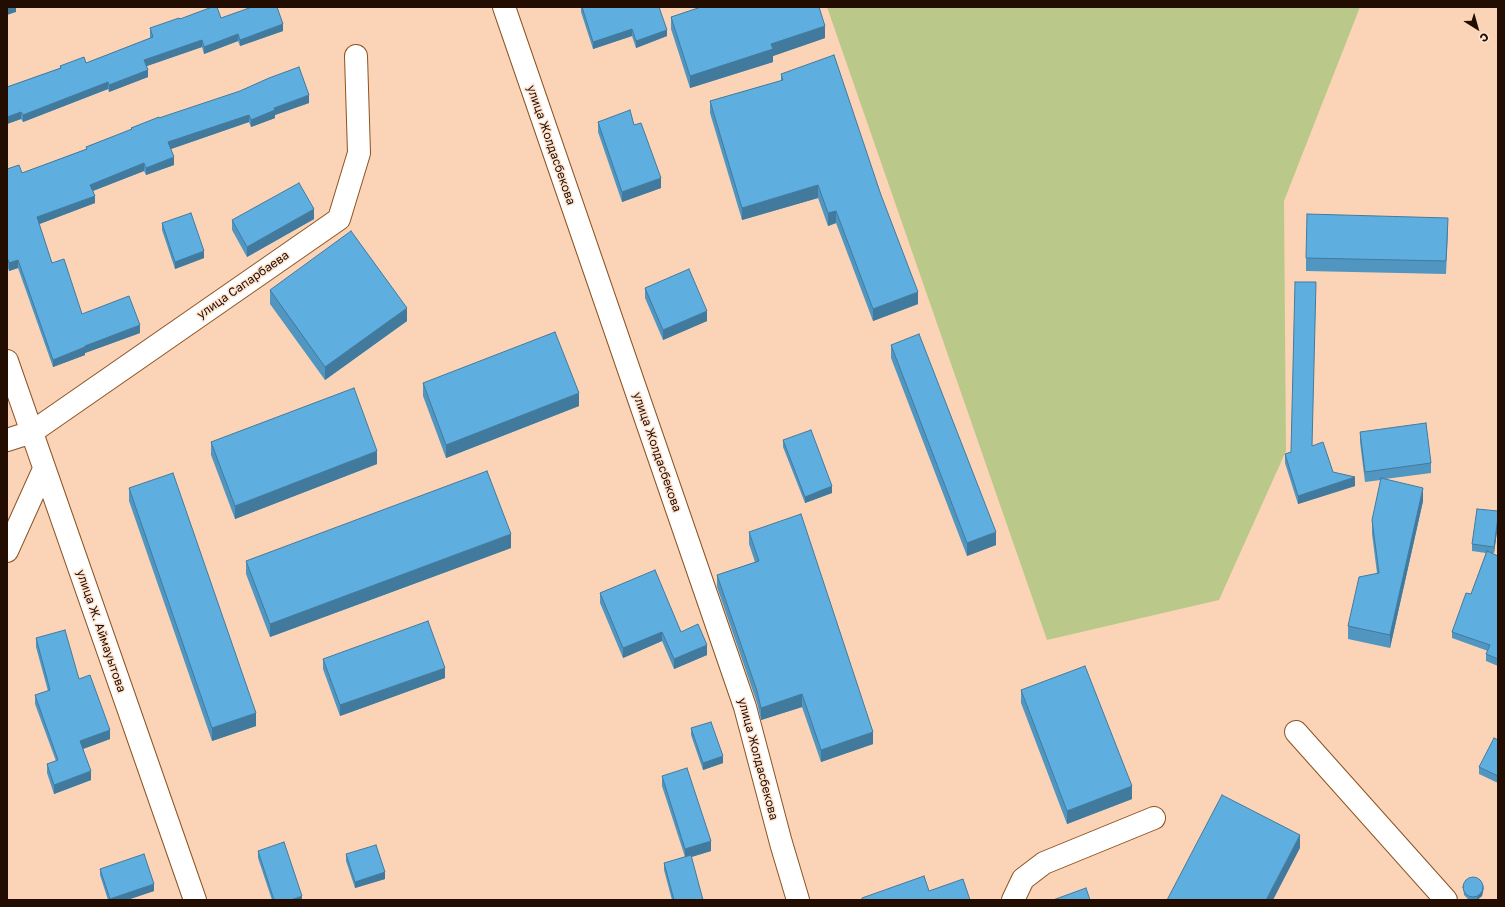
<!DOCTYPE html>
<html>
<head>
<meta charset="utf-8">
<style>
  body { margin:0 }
  #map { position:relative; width:1505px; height:907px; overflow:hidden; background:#fbd4b7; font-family:"Golos Text",sans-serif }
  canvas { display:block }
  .frame { position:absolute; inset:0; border:8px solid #230d00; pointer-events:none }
  .north { position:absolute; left:1457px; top:8px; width:40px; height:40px; -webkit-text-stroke:3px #ffe4d1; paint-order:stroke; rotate:143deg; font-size:11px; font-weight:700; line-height:16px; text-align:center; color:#230d00 }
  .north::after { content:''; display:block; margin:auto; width:14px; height:18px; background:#230d00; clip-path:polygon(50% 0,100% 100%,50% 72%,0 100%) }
</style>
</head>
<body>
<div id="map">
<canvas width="1505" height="907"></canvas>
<div class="frame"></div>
<div class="north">С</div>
</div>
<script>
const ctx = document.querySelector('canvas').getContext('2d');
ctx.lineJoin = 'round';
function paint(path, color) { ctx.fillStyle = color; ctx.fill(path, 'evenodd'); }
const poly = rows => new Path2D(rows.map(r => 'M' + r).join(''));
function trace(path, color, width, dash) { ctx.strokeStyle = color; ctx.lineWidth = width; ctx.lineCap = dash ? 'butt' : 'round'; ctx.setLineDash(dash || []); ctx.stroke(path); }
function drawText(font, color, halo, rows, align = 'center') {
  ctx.font = font + ' "Golos Text",sans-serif'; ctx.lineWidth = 3; ctx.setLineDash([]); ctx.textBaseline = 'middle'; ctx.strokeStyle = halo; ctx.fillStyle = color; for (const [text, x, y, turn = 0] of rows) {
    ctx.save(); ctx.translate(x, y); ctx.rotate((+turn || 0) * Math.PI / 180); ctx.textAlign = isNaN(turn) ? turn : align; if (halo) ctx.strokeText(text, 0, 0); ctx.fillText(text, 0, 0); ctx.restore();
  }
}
paint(poly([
  [827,7,1360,7,1284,201,1286,451,1219,600,1047,640]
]), '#bac989');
const minor = poly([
  [504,7,745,707,781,843,798,900],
  [7,361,195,900],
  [7,440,32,432,339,219,359,153,356,56],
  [7,551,44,469],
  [1296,732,1446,900],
  [1013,900,1023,879,1044,863,1154,818]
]);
trace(minor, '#8b5322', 24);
trace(minor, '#fff', 22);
paint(poly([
  [581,7,659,7,667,36,636,48,632,36,593,49,581,12],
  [671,17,825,38,773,56,773,62,690,88,671,29],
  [221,18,283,31,240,46,238,41,204,54,202,47,147,66,148,77,109,92,108,89,23,122,21,119,7,124,7,87,60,68,60,66,86,63,150,38,150,28,180,19],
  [781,74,918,304,873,321,836,223,828,226,818,198,742,220,710,113,710,101,781,81],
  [309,103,275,115,275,118,251,127,249,122,171,149,174,165,146,175,144,171,93,191,95,203,39,224,52,263,82,314,140,333,85,353,85,355,53,367,18,268,9,271,7,265,7,169,22,173,86,149,86,147,131,130,131,128,159,118],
  [598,122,634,125,661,188,622,202,598,132],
  [314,219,247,257,232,230,232,220],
  [162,223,204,258,175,269,162,230],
  [1448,231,1446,274,1306,271,1306,258],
  [645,288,707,321,663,340,645,298],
  [270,290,407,321,325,380,270,304],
  [891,345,996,545,967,556,891,358],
  [423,383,579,406,446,458,423,396],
  [1360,432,1431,463,1431,473,1385,479,1423,501,1390,648,1348,639,1348,626,1377,573,1372,534,1372,520,1381,480,1365,482,1360,442],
  [783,440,832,493,805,503,783,447],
  [211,442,377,464,235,519,211,455],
  [1312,445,1333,472,1355,486,1298,504,1285,463,1285,454],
  [129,488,256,726,212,741,129,501],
  [1498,511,1498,524,1494,553,1491,553,1498,556,1498,666,1486,661,1486,654,1488,651,1452,638,1452,632,1471,594,1486,553,1472,551,1472,544],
  [749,532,873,744,821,762,802,707,761,720,757,703,717,587,717,575,755,562,749,544],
  [511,548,270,637,246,574,246,561],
  [600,593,681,632,707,655,674,669,662,641,623,658,600,603],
  [36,638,79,679,110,739,83,749,91,780,54,794,47,773,47,764,56,761,35,704,35,695,48,691,36,647],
  [323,659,445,678,340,716,323,669],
  [1021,690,1132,799,1067,824,1021,703],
  [691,728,723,763,703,770,691,735],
  [1498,740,1498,783,1479,774,1479,767],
  [662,776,711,851,691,857,703,900,672,900,664,870,664,863,685,857,662,786],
  [258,851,302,900,272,900,258,858],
  [346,854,385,879,355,888,346,861],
  [100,869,154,891,127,900,108,900,100,875],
  [1463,885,1484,888,1482,896,1477,900,1469,900,1464,895]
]), '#5196c1');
paint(poly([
  [7,7,16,7,16,12,7,15],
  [283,24,283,31,240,46,240,40],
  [825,26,825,38,773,56,773,62,690,88,690,76,771,44],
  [632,29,632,36,593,49,593,42],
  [667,30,667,36,636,48,636,41],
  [238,34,238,41,204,54,204,47],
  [202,40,202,47,144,67,144,60],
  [148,70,148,77,109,92,109,85],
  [108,82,108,89,23,122,23,115],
  [309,95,309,103,275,115,275,118,251,127,251,120,274,108],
  [21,112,21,119,7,124,7,117],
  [249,115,249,122,168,150,168,142],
  [174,157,174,165,146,175,146,168],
  [144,163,144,171,90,192,90,185],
  [661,178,661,188,622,202,622,192],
  [818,185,818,198,742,220,742,208],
  [95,196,95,203,37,225,37,217],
  [314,209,314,219,247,257,247,247],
  [836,211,836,223,828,226,828,213],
  [204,251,204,258,175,269,175,262],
  [18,260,18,268,9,271,9,263],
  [918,292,918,304,873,321,873,309],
  [407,308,407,321,325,380,325,367],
  [707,311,707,321,663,340,663,330],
  [140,325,140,333,85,353,85,355,53,367,53,360,85,346],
  [579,393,579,406,446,458,446,445],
  [377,451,377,464,235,519,235,506],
  [1355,477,1355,486,1298,504,1298,496],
  [832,486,832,493,805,503,805,497],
  [1423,488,1423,501,1390,648,1390,635],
  [1498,517,1498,524,1494,553,1494,547],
  [996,532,996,545,967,556,967,543],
  [511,534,511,548,270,637,270,624],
  [662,632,662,641,623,658,623,648],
  [707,645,707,655,674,669,674,659],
  [445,668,445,678,340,716,340,705],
  [802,694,802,707,761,720,761,708],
  [256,713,256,726,212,741,212,728],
  [110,730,110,739,80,750,80,741],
  [873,732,873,744,821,762,821,750],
  [723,756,723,763,703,770,703,763],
  [91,771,91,780,54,794,54,785],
  [1132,786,1132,799,1067,824,1067,811],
  [1300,835,1300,848,1273,900,1266,900],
  [711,841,711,851,685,859,685,849],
  [385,872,385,879,355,888,355,882],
  [154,884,154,891,127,900,110,900,110,899],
  [1484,885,1482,896,1477,900,1477,897],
  [302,896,302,900,291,900]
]), '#427a9d');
const building = poly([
  [212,7,217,7,221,18,252,7,277,7,283,24,240,40,238,34,204,47,202,40,144,60,148,70,109,85,108,82,23,115,21,112,7,117,7,87,61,68,60,66,84,57,86,63,153,37,150,28,179,18,180,19,212,7],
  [582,7,659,7,667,30,636,41,632,29,593,42,582,7],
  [701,7,819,7,825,26,771,44,773,49,690,76,671,17,701,7],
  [834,55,881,195,918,292,873,309,836,211,828,213,818,185,742,208,710,101,783,80,781,74,834,55],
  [299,67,309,95,274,108,275,110,251,120,249,115,168,142,174,157,146,168,144,163,90,185,95,196,37,217,52,263,64,259,82,314,129,296,140,325,85,346,85,347,53,360,18,260,9,263,7,257,7,169,19,165,22,173,87,149,86,147,132,129,131,128,159,117,159,118,240,91,269,78,299,67],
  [630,110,634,125,641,123,661,178,622,192,598,122,630,110],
  [299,183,314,209,247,247,232,220,299,183],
  [191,213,204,251,175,262,162,223,191,213],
  [1307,214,1448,218,1446,261,1306,258,1307,214],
  [351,231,407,308,325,367,270,290,351,231],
  [689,269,707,311,663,330,645,288,689,269],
  [1295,282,1316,282,1312,446,1323,442,1333,472,1355,477,1298,496,1285,454,1291,452,1295,282],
  [555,332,579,393,446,445,423,383,555,332],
  [919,334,996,532,967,543,891,345,919,334],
  [354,388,377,451,235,506,211,442,354,388],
  [1426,423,1431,463,1365,472,1360,432,1426,423],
  [811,430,832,486,805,497,783,440,811,430],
  [487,471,511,534,270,624,246,561,487,471],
  [173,473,256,713,212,728,129,488,173,473],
  [1381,478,1423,488,1390,635,1348,626,1359,577,1379,573,1372,520,1381,478],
  [1477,509,1498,511,1498,517,1494,547,1472,544,1477,509],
  [801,514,873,732,821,750,802,694,761,708,757,691,717,575,759,561,749,532,801,514],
  [1487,551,1498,556,1498,659,1486,654,1490,645,1452,632,1466,593,1471,594,1487,551],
  [655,570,681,632,698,624,707,645,674,659,662,632,623,648,600,593,655,570],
  [428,621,445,668,340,705,323,659,428,621],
  [65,630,79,679,90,675,110,730,80,741,91,771,54,785,47,764,58,760,35,695,50,690,36,638,65,630],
  [1085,666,1132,786,1067,811,1021,690,1085,666],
  [711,722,723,756,703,763,691,728,711,722],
  [1494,738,1498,740,1498,776,1479,767,1494,738],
  [687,768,711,841,685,849,662,776,687,768],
  [1222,795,1300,835,1266,900,1167,900,1222,795],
  [284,842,302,896,291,900,274,900,258,851,284,842],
  [376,845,385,872,355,882,346,854,376,845],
  [144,854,154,884,110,899,100,869,144,854],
  [691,855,703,900,674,900,664,863,691,855],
  [924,876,929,891,963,879,970,900,862,900,862,898,924,876],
  '1463 887a10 10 0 1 1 20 0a10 10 0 1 1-20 0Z',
  [1086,888,1090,900,1053,900,1086,888]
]);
paint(building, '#5eaee0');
trace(building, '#427a9d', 1);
drawText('12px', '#230d00', '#ffe4d1', [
  ["улица Жолдасбекова",551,145,71],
  ["улица Сапарбаева",243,285,-35],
  ["улица Жолдасбекова",657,452,71],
  ["улица Ж. Аймауытова",101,631,71],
  ["улица Жолдасбекова",758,759,75]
]);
</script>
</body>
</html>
